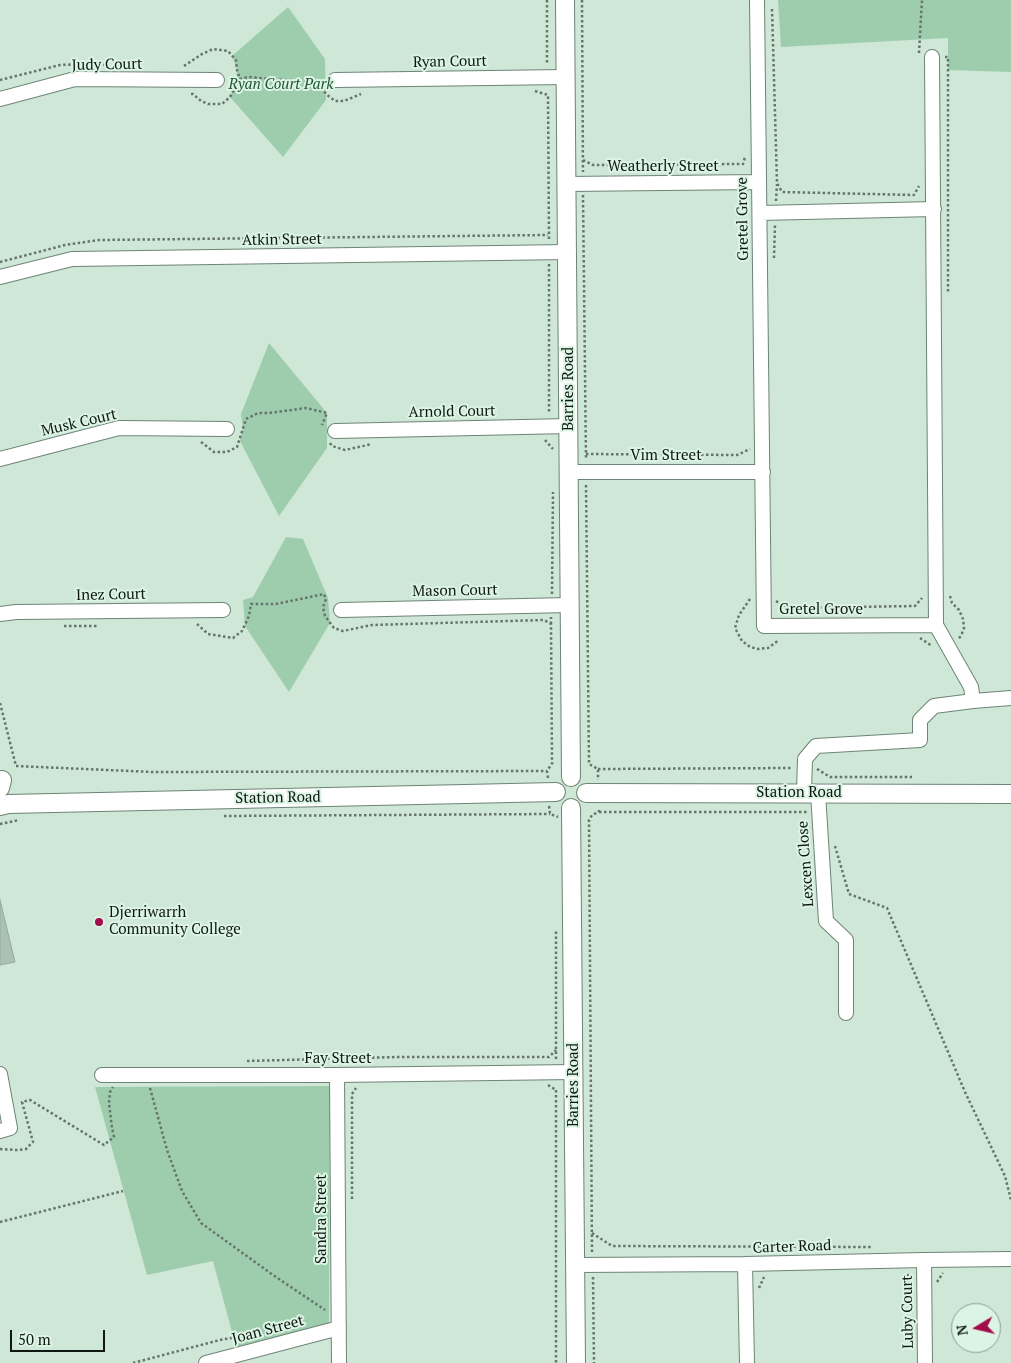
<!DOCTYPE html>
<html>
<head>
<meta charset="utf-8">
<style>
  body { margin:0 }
  #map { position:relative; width:1011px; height:1363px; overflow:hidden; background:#cfe7d7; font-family:"PT Serif",serif }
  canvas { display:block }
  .north { position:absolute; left:951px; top:1303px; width:50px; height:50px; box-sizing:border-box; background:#dcf4e4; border:1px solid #8a9c90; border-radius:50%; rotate:261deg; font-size:14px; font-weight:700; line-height:20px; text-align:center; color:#0f1712 }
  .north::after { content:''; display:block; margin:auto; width:18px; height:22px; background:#a30c4a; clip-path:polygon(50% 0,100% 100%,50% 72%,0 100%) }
  .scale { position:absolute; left:10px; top:1330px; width:95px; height:22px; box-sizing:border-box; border:2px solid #0f1712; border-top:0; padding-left:6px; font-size:15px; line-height:18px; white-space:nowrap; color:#0f1712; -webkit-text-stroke:4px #dcf4e4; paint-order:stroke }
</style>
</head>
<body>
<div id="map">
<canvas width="1011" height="1363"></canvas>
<div class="north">N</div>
<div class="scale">50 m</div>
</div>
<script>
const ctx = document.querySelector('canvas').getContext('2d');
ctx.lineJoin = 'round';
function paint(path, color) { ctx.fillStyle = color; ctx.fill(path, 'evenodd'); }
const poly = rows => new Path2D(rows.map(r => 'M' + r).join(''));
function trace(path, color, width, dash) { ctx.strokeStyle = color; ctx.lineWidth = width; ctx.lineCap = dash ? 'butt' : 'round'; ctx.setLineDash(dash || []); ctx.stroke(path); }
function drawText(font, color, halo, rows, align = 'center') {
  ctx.font = font + ' "PT Serif",serif'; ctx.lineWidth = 4; ctx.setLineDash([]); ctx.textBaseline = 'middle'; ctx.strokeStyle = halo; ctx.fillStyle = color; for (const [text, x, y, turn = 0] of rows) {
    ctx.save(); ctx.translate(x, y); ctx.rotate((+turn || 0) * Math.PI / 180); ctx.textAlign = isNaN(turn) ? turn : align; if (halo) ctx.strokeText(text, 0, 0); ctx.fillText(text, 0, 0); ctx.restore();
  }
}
paint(poly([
  [778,0,1011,0,1011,72,948,70,948,38,781,47],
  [288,7,325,59,326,100,283,157,230,97,236,85,237,70,232,56],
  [269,343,327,413,327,448,279,516,240,441,243,429,241,414],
  [286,537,303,539,328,598,330,623,289,692,245,626,243,600,253,597],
  [330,1086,329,1324,236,1347,213,1261,147,1275,95,1087]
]), '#9ecdae');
const building = poly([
  [0,900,15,962,0,965,0,900]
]);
paint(building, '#abc2b3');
trace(building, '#94ab9c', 1);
const minor = poly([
  [757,0,764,626,936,625,932,57],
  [335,80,566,77],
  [0,99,75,79,217,80],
  [567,184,759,182],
  [760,213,934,209],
  [0,277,72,259,568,252],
  [335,431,569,426],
  [0,459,119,428,227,429],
  [569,472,763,472],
  [341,610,569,605],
  [0,614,16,612,223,610],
  [936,625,971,687,973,701],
  [804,793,805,759,816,746,920,740,920,720,934,706,973,701,1011,698],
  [818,793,826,921,846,940,846,1013],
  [0,1074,10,1128,0,1131],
  [102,1075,337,1075,574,1072],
  [337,1075,339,1363],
  [924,1260,925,1363],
  [745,1264,747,1363],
  [575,1265,745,1264,924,1260,1011,1259],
  [206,1363,339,1328]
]);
const tertiary = poly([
  [565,0,571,777],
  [0,788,2,780],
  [586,793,1011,794],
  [0,806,8,804,556,792],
  [571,808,576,1363]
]);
trace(minor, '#6e8475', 16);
trace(tertiary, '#6e8475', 20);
trace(poly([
  [547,0,547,64],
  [582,0,583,172],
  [772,9,777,183,782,192,914,195,919,186],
  [919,53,922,0],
  [945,57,948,57,948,293],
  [184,66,202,54,213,49,228,51,236,60,237,70,240,79],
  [0,80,60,65,84,64,107,65],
  [535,91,548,95,549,239],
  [191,94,193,94,201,101,208,104,222,104,230,97,240,79,248,77,319,83,326,94,335,101,344,101,361,94],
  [583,160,593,165,743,164,745,157],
  [583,195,586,460],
  [776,201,777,184],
  [774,258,775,224],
  [0,262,65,245,99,240,548,235],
  [549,264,549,413],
  [545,440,553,449],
  [201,442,214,452,227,452,237,447,246,419,258,413,269,413,306,408,327,413,322,425],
  [330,443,332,446,345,450,372,444],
  [586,454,737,455,750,449],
  [586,485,589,764,598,769,598,780],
  [552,594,553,492],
  [950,596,952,603,959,610,963,619,964,628,961,636,958,639],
  [750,599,739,615,735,628,742,641,750,647,758,649,768,648,779,640],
  [776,601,787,608,915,606,922,598],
  [197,624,208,634,233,638,242,631,249,616,251,604,276,604,324,594,326,599,323,607,325,616,334,628,343,631,372,625,544,620,551,624,552,762],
  [551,624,551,617],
  [64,626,99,626],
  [920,638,932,646],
  [0,703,16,766,153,772,547,771],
  [598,769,792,768],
  [817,769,830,777,912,777],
  [548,778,547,771,553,762],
  [549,806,550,814,558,817],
  [599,812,807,812],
  [224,816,550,814],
  [0,824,19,820],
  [835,846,849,894,887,908,965,1092,1005,1176,1011,1200],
  [556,1059,556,930],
  [247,1061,397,1057,549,1057,556,1050],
  [548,1085,556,1090],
  [150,1088,167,1150,182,1191,201,1223,273,1275,325,1310],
  [556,1090,556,1363],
  [0,1149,17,1150,26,1149,33,1142,22,1102,30,1100,104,1145,114,1137,112,1128,109,1103,110,1092,113,1087],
  [352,1199,352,1094,356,1088],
  [0,1222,123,1191],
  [592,1233,612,1246,872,1247],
  [592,1252,589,820,592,815,599,812,599,808],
  [908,1274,910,1314],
  [593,1277,594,1363],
  [937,1282,943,1273],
  [759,1288,764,1277],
  [133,1363,220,1340,279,1329]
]), '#66756b', 2.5, [2.5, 2.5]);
trace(minor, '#fff', 14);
trace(tertiary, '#fff', 18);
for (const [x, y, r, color] of [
  [99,922,5,"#a30c4a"]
]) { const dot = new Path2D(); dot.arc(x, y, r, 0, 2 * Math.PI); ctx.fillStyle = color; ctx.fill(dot); trace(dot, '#dcf4e4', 2); }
drawText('15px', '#0f1712', '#dcf4e4', [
  ["Ryan Court",450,62,-1],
  ["Judy Court",107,65,-1],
  ["Weatherly Street",663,167],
  ["Gretel Grove",743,219,-91],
  ["Atkin Street",282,240,-1],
  ["Barries Road",569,389,-90],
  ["Arnold Court",452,412,-1],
  ["Musk Court",79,423,-13],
  ["Vim Street",666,456],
  ["Mason Court",455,591,-1],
  ["Inez Court",111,595,-1],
  ["Gretel Grove",821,610],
  ["Station Road",799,793],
  ["Station Road",278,798,-1],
  ["Lexcen Close",806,864,-94],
  ["Fay Street",338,1059],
  ["Barries Road",574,1085,-90],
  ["Sandra Street",322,1219,-90],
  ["Carter Road",792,1247,-2],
  ["Luby Court",908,1312,-91],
  ["Joan Street",268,1330,-15]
]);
drawText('italic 15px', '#1f5536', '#dcf4e4', [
  ["Ryan Court Park",281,85]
]);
drawText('15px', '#0f1712', '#dcf4e4', [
  ["Djerriwarrh",109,913],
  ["Community College",109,930]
], 'left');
</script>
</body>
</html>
